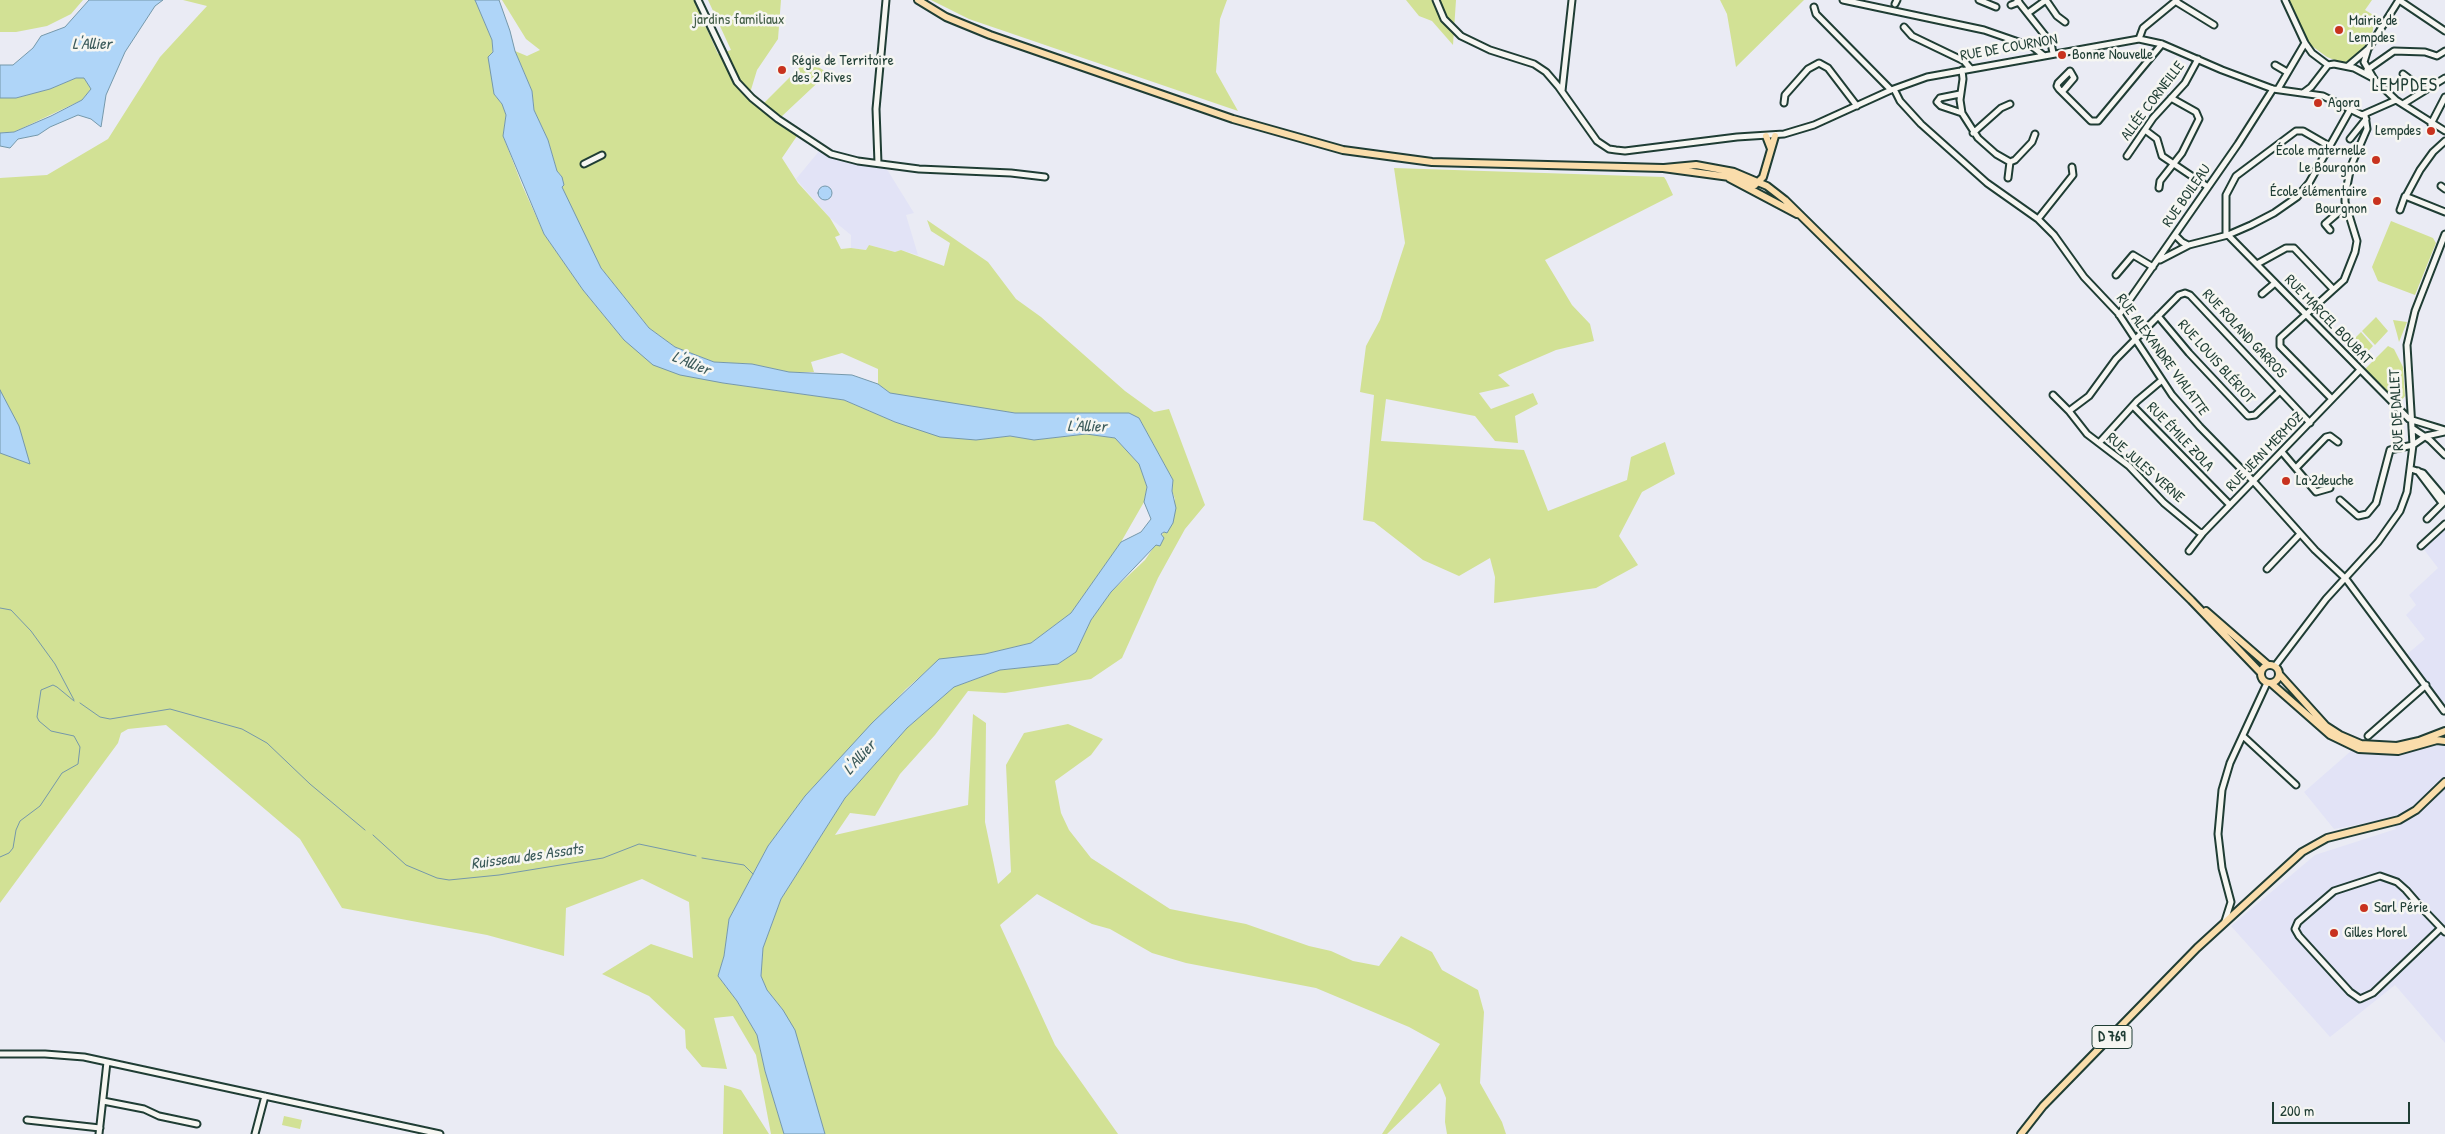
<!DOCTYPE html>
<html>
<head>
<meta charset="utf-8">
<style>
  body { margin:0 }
  #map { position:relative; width:2445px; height:1134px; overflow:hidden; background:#eaebf4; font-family:"Patrick Hand",sans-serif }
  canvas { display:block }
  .scale { position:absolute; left:2272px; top:1102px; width:138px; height:22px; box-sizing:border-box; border:2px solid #1f3d34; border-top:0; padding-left:6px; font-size:15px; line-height:18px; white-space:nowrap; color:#1f3d34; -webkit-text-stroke:4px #f6f6f2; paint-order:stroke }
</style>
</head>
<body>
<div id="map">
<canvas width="2445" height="1134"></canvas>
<div class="scale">200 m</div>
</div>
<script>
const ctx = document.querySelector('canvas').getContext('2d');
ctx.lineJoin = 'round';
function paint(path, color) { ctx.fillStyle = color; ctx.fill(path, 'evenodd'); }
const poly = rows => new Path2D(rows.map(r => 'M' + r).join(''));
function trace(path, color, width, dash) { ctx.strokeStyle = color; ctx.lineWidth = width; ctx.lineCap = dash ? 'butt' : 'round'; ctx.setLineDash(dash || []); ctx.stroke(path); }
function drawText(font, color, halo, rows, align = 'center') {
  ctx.font = font + ' "Patrick Hand",sans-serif'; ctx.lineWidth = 5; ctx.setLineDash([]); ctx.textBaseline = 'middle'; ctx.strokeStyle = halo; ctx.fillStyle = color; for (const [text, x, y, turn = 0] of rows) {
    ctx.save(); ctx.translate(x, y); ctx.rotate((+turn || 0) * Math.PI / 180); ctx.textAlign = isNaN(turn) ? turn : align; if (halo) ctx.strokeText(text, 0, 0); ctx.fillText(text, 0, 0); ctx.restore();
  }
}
paint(poly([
  [820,150,830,156,858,163,876,164,888,171,914,213,906,215,918,255,901,250,895,252,869,245,867,250,851,248,851,235,830,218,796,179],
  [2445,526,2445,706,2406,655,2425,639,2406,615,2416,605,2409,595,2438,568,2422,547],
  [2439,743,2445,746,2445,1043,2395,985,2330,1037,2231,926,2315,855,2396,829,2388,819,2334,829,2304,792,2351,751,2383,755,2415,750]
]), '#e2e3f6');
paint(poly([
  [0,0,83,0,71,14,47,26,16,32,0,32],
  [183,0,475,0,492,40,494,94,502,104,506,115,503,136,522,185,544,234,583,290,624,340,723,383,844,400,895,422,976,440,1010,436,1034,440,1086,434,1115,438,1139,464,1147,487,1144,502,1121,542,1071,613,1031,643,985,654,939,660,906,689,805,796,768,846,729,919,724,956,718,976,737,1001,757,1035,765,1071,784,1134,771,1134,756,1055,733,1016,714,1018,727,1069,702,1067,686,1048,685,1030,649,996,602,974,651,944,693,958,689,902,642,879,566,908,564,956,487,935,342,908,300,839,166,725,128,729,121,733,118,743,0,903,0,178,47,175,108,139,160,57,207,6],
  [502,0,694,0,718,54,731,50,708,0,781,0,778,39,757,70,750,93,763,104,807,60,828,73,781,117,799,133,782,158,798,183,830,218,840,235,835,237,841,249,851,248,866,250,869,245,895,252,901,250,944,266,950,243,931,231,927,220,988,262,1016,299,1041,317,1125,391,1154,412,1169,409,1205,505,1185,529,1158,578,1122,658,1091,679,1005,693,968,691,935,735,900,774,875,816,850,813,835,835,968,805,973,714,986,723,985,822,998,884,1011,872,1006,765,1024,733,1068,724,1103,739,1091,755,1055,781,1061,813,1069,830,1091,858,1170,909,1246,924,1309,946,1331,951,1353,961,1379,966,1401,936,1432,952,1442,970,1478,990,1484,1012,1480,1083,1502,1122,1506,1134,1447,1134,1445,1122,1446,1098,1440,1083,1387,1134,1382,1134,1440,1044,1409,1027,1316,988,1186,963,1152,953,1110,929,1092,924,1037,894,1000,925,1055,1045,1118,1134,825,1134,783,1010,767,990,761,976,763,948,781,899,845,798,907,728,954,687,1000,670,1058,664,1076,652,1091,620,1111,592,1145,560,1164,532,1175,499,1172,491,1173,480,1139,418,1129,413,1015,413,914,398,890,393,878,384,878,369,842,353,811,362,814,372,789,372,752,364,714,362,675,347,649,328,601,268,574,214,561,186,562,177,557,171,548,140,534,110,532,91,515,51,527,56,540,50,526,39],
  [931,0,1227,0,1220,19,1216,72,1238,111,969,19],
  [1406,0,1456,0,1453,45,1432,21,1419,16],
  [1720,0,1804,0,1736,67,1727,14],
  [2288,0,2372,0,2365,10,2375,16,2372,36,2362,50,2349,61,2342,63,2327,57,2305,41],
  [76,78,84,78,91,89,82,100,14,132,0,133,0,98,16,98,50,89],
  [1394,168,1664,177,1666,180,1673,195,1545,260,1572,305,1590,324,1594,341,1556,350,1498,375,1510,386,1479,393,1491,409,1533,393,1538,404,1515,416,1518,443,1495,441,1475,416,1386,399,1381,441,1524,450,1548,511,1627,480,1631,457,1665,442,1675,474,1642,492,1619,536,1638,565,1596,588,1494,603,1495,577,1490,558,1459,576,1423,560,1374,522,1363,520,1374,395,1360,392,1366,346,1380,320,1405,243],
  [2391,221,2433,238,2436,243,2415,295,2378,281,2372,267],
  [2376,317,2388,331,2375,345,2362,331],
  [2393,320,2407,322,2399,342,2397,334],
  [2361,332,2373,346,2360,360,2347,346],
  [2388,346,2394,349,2403,367,2405,396,2401,401,2396,402,2365,369],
  [724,1085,741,1090,769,1134,723,1134],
  [284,1116,302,1120,300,1129,282,1125]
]), '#d2e195');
const water = poly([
  [89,0,163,0,155,6,125,52,106,95,101,127,91,119,78,115,50,127,38,135,18,139,10,148,0,146,0,133,14,132,51,116,82,100,91,89,84,78,76,78,50,89,16,98,0,98,0,65,13,65,33,48,41,36,65,27,89,0],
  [475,0,499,0,510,31,515,51,532,91,534,110,548,140,557,171,562,177,564,185,562,187,601,268,649,328,675,347,714,362,752,364,789,372,852,375,878,384,890,393,1015,413,1129,413,1139,418,1173,480,1172,491,1176,508,1173,523,1167,533,1164,532,1161,534,1164,538,1160,546,1156,545,1111,592,1091,620,1076,652,1058,664,1000,670,954,687,907,728,845,798,781,899,763,948,761,976,767,990,783,1010,795,1030,825,1134,784,1134,765,1071,757,1035,737,1001,718,976,724,956,729,919,768,846,805,796,872,723,939,659,985,654,1031,643,1071,613,1121,542,1141,532,1151,519,1144,502,1147,487,1139,464,1115,438,1086,434,1034,440,1010,436,976,440,940,437,895,422,844,400,723,383,680,375,653,365,624,340,583,290,544,234,503,136,506,115,502,104,494,94,488,57,493,52,492,40,475,0],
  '818 193a7 7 0 1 1 14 0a7 7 0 1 1-14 0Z',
  [0,390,19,426,30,464,0,453,0,390]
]);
paint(water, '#afd5f8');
trace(water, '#7598aa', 1);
trace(poly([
  [0,608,11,610,31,631,55,664,74,700],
  [80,703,100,717,110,719,170,709,242,729,267,743,310,784,365,830],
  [373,835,406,865,437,878,449,880,499,875,603,858,639,844,696,856],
  [0,857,9,853,13,848,16,830,20,821,40,806,62,773,78,764,80,747,74,736,51,731,39,721,37,717,41,690,53,685,57,687,74,701],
  [702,858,744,865,753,874]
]), '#7598aa', 1);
const minor = poly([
  [698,0,737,82,752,98,778,119,831,154,858,161,919,169,1011,173,1045,177],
  [1436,0,1444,19,1461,36,1490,50,1534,64,1546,72,1558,86,1597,141,1609,149,1616,150,1625,151,1737,137,1784,134,1814,125,1891,90,1927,77,2139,39,2162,44,2222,70,2273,89,2323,96,2362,115,2396,100],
  [1843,0,1984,30,2033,47,2043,55],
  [1979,0,1996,7],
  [2017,0,2051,43,2053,53],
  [2046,0,2057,16,2065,22],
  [2285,0,2305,43,2312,53,2328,65],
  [2399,0,2445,31],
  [2175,1,2214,25],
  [1895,4,1897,0],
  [2011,5,2019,2],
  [1814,7,1816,14,1891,90],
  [2028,13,2046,0],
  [1904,27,1912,36,1964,61,1970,68],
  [2139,39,2143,28,2177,0],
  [2368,49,2364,62,2374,79,2396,100,2445,131],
  [2275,65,2287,72],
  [2348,66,2368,49,2399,0],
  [1962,70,1963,79,1960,100,1962,113,1978,138,1996,154,2010,162,2015,160,2032,142,2035,134],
  [2367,70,2394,51,2425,52,2437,56,2445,51],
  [2403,74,2424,90],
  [1894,89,1900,101,1921,124,1987,183,2038,219,2054,235,2084,277,2118,313,2172,395,2200,427,2255,483,2315,550,2346,579,2444,711],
  [2278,89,2305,43],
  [1562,91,1572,0],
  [2062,92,2074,78,2070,71,2058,83,2057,86,2059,89,2091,121,2098,121,2162,44],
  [2303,93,2311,87,2328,65,2334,64,2354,68,2371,77],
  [1960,94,1940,98,1937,102,1941,106,1962,113],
  [1784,103,1785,95,1808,69,1819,63,1828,68,1857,106],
  [2403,104,2445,78],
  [2431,124,2445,97],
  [2145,130,2157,139,2162,156,2208,187],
  [1973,133,2001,108,2010,104],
  [2350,139,2366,119],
  [2127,156,2153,118,2185,83,2198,59],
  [878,163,876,109,886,0],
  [584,164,602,155],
  [2008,178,2010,162],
  [2441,186,2445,189],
  [2159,188,2160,181,2182,153,2199,119,2196,112,2171,98],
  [2406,196,2420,170,2433,152,2445,141],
  [2400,210,2405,196,2445,212],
  [2038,219,2073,175,2072,167],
  [2330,230,2325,224,2346,206],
  [2175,235,2182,242,2188,245],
  [2226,235,2226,195,2236,176,2296,131,2303,131,2329,146],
  [2228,235,2409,419,2445,430],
  [2160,260,2189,245,2228,235,2251,225,2274,213,2297,197,2309,183,2350,110],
  [2257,264,2286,248,2294,248,2333,289],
  [2116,275,2133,255,2153,267],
  [2262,294,2275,283],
  [2119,315,2238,144,2273,89],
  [2158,316,2189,353,2248,416,2255,415,2280,391],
  [2053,395,2069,411,2087,434,2129,466,2164,503,2199,532,2203,533],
  [2332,399,2280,346,2280,338,2344,280,2355,252,2357,241,2345,202,2345,196,2351,166,2367,129,2365,115],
  [2133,406,2230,505],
  [2069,411,2089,396,2116,359,2179,295,2185,293,2190,295,2310,423],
  [2412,428,2430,440,2445,455],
  [2099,443,2137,401,2162,380],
  [2282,452,2316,492,2330,488],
  [2296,468,2326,437,2330,436,2338,442],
  [2411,469,2423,473,2445,499],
  [2418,471,2442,503],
  [2340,500,2358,516,2367,514,2376,503,2390,450,2413,445,2426,436,2445,432],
  [2427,519,2444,502],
  [2421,546,2445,524],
  [2189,551,2203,533,2360,370],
  [2267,569,2300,534],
  [2275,666,2326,599,2378,542,2400,511,2407,492,2413,445,2407,345,2415,311,2445,234],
  [2243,736,2296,785],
  [2368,736,2426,685],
  [2225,921,2231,902,2222,868,2218,834,2222,790,2230,763,2267,683],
  [2441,928,2373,993,2360,999,2350,992,2299,936,2295,929,2298,922,2334,891,2380,876,2397,882,2406,890,2419,905,2441,928,2445,932],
  [0,1054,45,1054,84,1057,440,1134],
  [103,1101,144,1109,159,1116,197,1124],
  [27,1120,100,1128],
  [99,1134,107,1062],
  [255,1134,265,1096]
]);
const major = poly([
  [918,0,946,17,990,35,1233,119,1343,150,1432,162,1663,168,1737,178,1755,185],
  [1766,136,1771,149],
  [1664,168,1696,165,1734,172,1767,186,1785,200,2191,600,2261,673],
  [1729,178,1797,214],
  [1756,184,1763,177,1775,136],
  [2206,611,2268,665],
  '2261 674a9 9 0 1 1 18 0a9 9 0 1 1-18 0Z',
  [2280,675,2326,726,2340,735,2361,744,2397,746,2419,741,2445,731],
  [2272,684,2330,735,2359,749,2398,751,2437,740,2445,741],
  [2021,1134,2043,1106,2197,948,2302,852,2327,838,2399,820,2416,810,2445,782]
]);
trace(minor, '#1f3d34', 9);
trace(major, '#1f3d34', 10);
trace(minor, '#f6f6f2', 5);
trace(major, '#faddab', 6);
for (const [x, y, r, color] of [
  [2339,30,5,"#c8321e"],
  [2062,55,5,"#c8321e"],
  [782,70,5,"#c8321e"],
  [2318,103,5,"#c8321e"],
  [2431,131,5,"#c8321e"],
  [2376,160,5,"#c8321e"],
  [2377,201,5,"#c8321e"],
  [2286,481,5,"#c8321e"],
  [2364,908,5,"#c8321e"],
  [2334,933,5,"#c8321e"]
]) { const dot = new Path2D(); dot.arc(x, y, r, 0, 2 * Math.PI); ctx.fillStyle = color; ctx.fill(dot); trace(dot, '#f6f6f2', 2); }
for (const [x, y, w] of [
  [2112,1037,40]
]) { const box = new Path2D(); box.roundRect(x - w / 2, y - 11.5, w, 23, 4); ctx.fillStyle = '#f6f6f2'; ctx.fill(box); trace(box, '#1f3d34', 1); }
drawText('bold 14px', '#1f3d34', null, [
  ["D 769",2112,1037]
]);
drawText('15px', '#435e47', '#f6f6f2', [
  ["jardins familiaux",739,20]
]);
drawText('15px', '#1f3d34', '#f6f6f2', [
  ["Mairie de",2349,21],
  ["Lempdes",2349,38],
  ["Bonne Nouvelle",2072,55],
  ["Régie de Territoire",792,61],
  ["des 2 Rives",792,78],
  ["Agora",2328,103],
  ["Lempdes",2421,131,"right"],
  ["École maternelle",2366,151,"right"],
  ["Le Bourgnon",2366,168,"right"],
  ["École élémentaire",2367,192,"right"],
  ["Bourgnon",2367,209,"right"],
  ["La 2deuche",2296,481],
  ["Sarl Périe",2374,908],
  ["Gilles Morel",2344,933]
], 'left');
drawText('15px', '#1f3d34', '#f6f6f2', [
  ["RUE DE COURNON",2009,48,-10],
  ["ALLÉE CORNEILLE",2153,101,-53],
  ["RUE BOILEAU",2187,196,-55],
  ["RUE MARCEL BOUBAT",2328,320,46],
  ["RUE ROLAND GARROS",2244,334,47],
  ["RUE ALEXANDRE VIALATTE",2162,355,54],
  ["RUE LOUIS BLÉRIOT",2216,362,48],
  ["RUE DE DALLET",2397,410,-93],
  ["RUE ÉMILE ZOLA",2180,437,46],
  ["RUE JEAN MERMOZ",2265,452,-46],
  ["RUE JULES VERNE",2145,468,41]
]);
drawText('italic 16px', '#3c5b5b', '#f6f6f2', [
  ["L'Allier",92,45],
  ["L'Allier",691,364,22],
  ["L'Allier",1087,427,1],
  ["L'Allier",860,758,-48],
  ["Ruisseau des Assats",527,857,-8]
]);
ctx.letterSpacing = '1px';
drawText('18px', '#1f3d34', '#f6f6f2', [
  ["LEMPDES",2405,86]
]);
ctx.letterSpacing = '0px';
</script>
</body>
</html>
